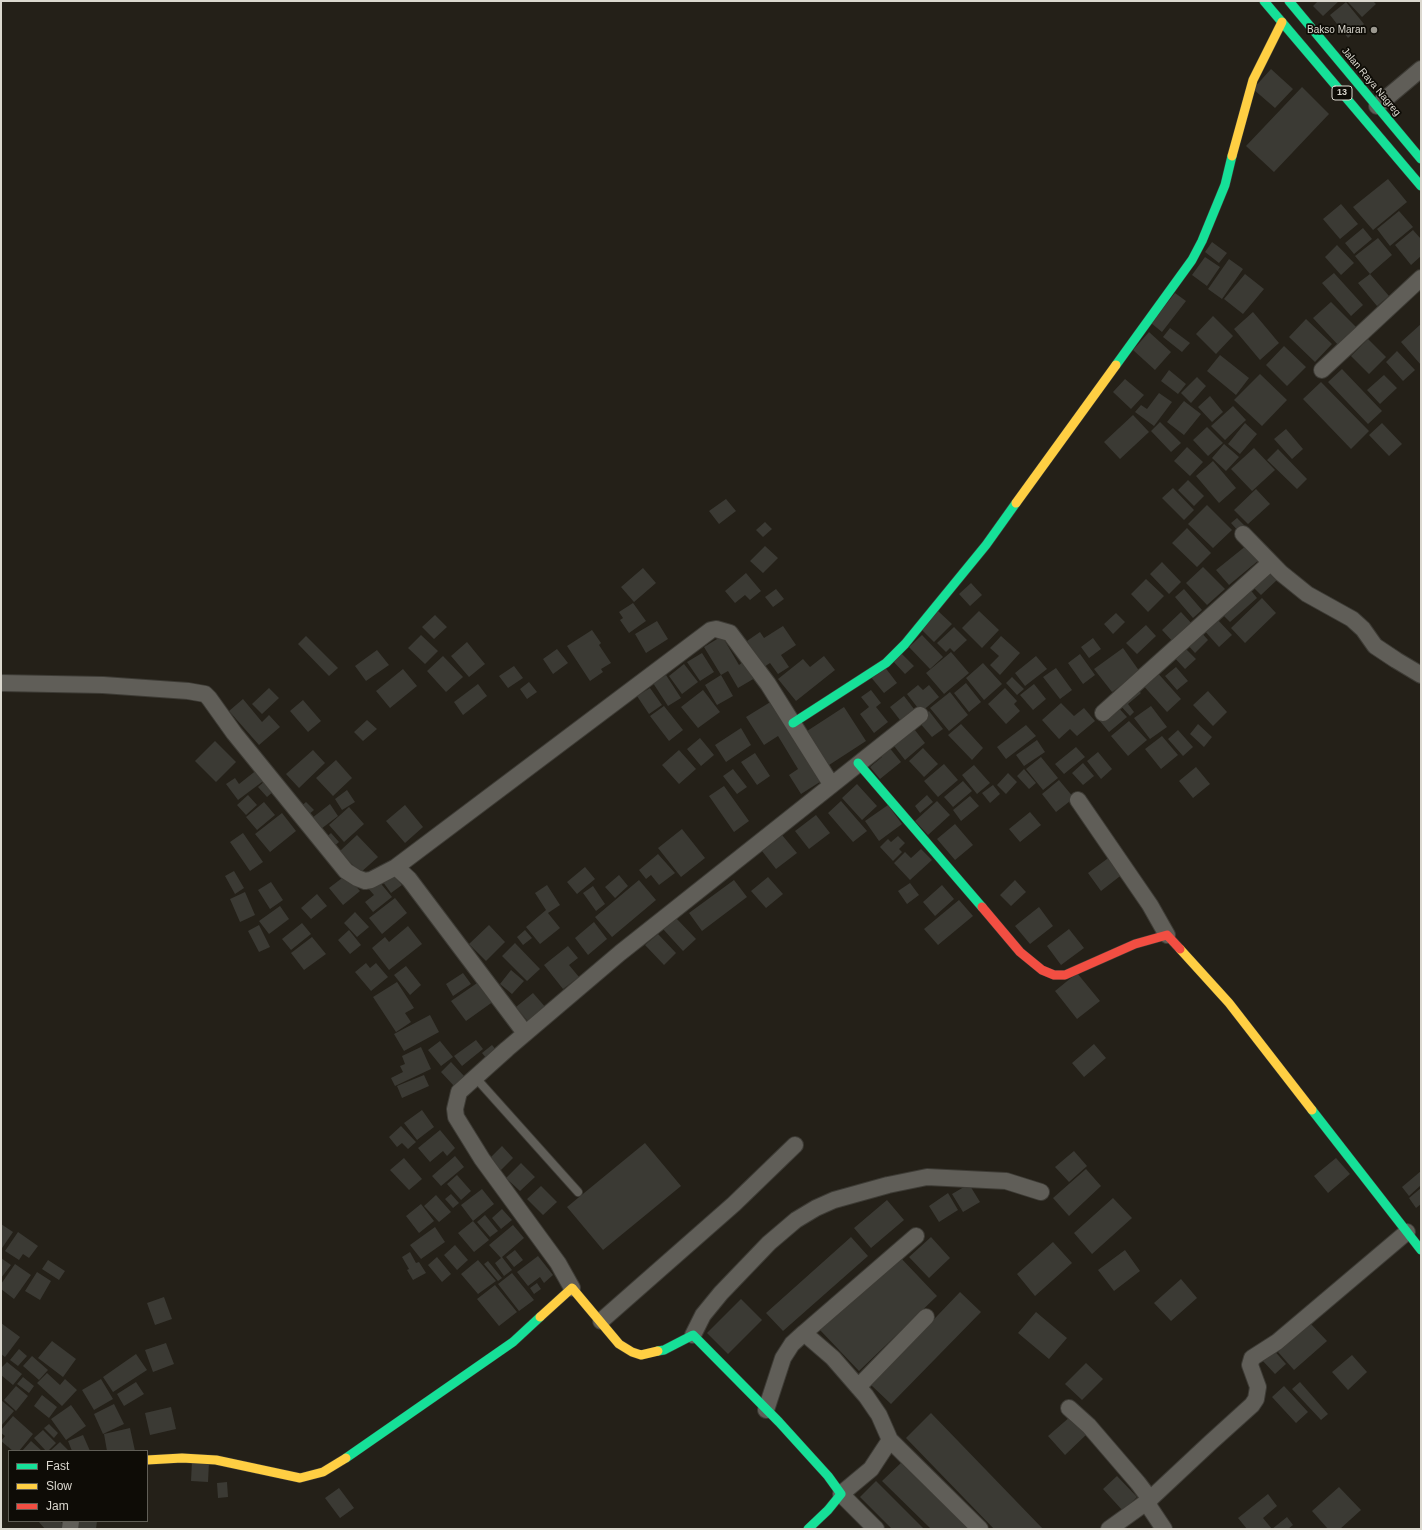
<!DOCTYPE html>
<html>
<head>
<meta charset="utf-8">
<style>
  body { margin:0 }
  #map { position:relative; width:1422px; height:1530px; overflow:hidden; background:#242018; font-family:Helvetica,sans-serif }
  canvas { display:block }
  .frame { position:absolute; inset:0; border:2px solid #dbd8cf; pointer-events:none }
  .legend { position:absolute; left:8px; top:1450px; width:140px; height:72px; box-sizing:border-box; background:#0e0c06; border:1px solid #605e56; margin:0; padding:5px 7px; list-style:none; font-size:12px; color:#dbd8cf }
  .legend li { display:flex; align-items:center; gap:8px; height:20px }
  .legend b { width:20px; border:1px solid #605e56 }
</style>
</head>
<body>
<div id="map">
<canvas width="1422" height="1530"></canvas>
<div class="frame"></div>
<ul class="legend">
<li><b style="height:5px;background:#16e098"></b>Fast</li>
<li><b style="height:5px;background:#ffcf43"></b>Slow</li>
<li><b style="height:5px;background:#f24e42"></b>Jam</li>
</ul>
</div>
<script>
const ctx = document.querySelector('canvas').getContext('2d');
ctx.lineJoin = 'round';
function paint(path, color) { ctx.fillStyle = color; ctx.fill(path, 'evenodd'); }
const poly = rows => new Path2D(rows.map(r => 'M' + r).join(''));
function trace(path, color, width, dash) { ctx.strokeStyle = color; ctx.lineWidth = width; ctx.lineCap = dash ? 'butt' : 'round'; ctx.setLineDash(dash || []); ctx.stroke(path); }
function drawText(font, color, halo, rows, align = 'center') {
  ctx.font = font + ' Helvetica,sans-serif'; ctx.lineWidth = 3.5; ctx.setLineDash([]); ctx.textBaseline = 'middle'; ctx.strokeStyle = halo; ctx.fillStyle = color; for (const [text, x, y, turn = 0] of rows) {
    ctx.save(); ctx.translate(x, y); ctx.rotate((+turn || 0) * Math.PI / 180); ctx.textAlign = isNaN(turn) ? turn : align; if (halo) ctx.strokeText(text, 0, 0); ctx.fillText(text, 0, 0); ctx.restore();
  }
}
paint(poly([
  [1318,1,1339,1,1323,16,1313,6],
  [1347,1,1373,1,1376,4,1362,17],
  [1346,2,1364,24,1348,38,1330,15],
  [1271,69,1293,89,1275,108,1253,89],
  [1302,87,1329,114,1274,172,1246,146],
  [1388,179,1407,202,1373,230,1353,207],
  [1341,204,1358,224,1340,239,1323,219],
  [1399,211,1413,227,1390,246,1377,229],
  [1363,228,1372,239,1354,254,1345,243],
  [1413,230,1421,239,1421,256,1411,265,1395,245],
  [1378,238,1392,255,1370,274,1355,256],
  [1212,242,1227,253,1219,263,1205,252],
  [1337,245,1354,263,1341,275,1325,257],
  [1205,257,1220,267,1207,286,1192,275],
  [1229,259,1243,269,1222,299,1208,289],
  [1334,273,1363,305,1351,316,1322,283],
  [1245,274,1264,289,1243,314,1224,299],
  [1370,274,1389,296,1377,306,1358,283],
  [1175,293,1186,301,1162,332,1151,323],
  [1331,302,1358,329,1339,346,1313,318],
  [1253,312,1279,343,1260,360,1234,329],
  [1213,316,1233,336,1216,354,1196,334],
  [1306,319,1332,344,1315,362,1289,337],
  [1421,324,1421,365,1401,342],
  [1170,328,1190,343,1182,352,1163,337],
  [1149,332,1171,352,1155,370,1133,350],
  [1368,339,1386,357,1369,374,1351,356],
  [1284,346,1306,367,1287,386,1266,365],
  [1397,351,1415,370,1403,381,1386,362],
  [1220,355,1249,378,1236,395,1207,371],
  [1342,369,1382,411,1368,424,1328,382],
  [1169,370,1186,384,1178,394,1161,381],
  [1260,374,1287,400,1262,426,1234,400],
  [1384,375,1397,388,1380,404,1367,390],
  [1197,377,1206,386,1191,403,1181,393],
  [1125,379,1144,395,1131,409,1113,392],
  [1321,382,1369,431,1351,449,1303,399],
  [1159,393,1172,402,1154,426,1135,412,1141,405,1147,409],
  [1210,396,1223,412,1212,422,1198,407],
  [1184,401,1201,414,1184,435,1167,422],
  [1233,406,1246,420,1225,440,1211,426],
  [1133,415,1149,432,1120,459,1104,442],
  [1160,422,1181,443,1171,452,1151,431],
  [1245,423,1257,434,1240,454,1228,444],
  [1382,423,1402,444,1389,456,1369,435],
  [1207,427,1223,443,1208,456,1193,440],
  [1286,429,1303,449,1292,459,1274,439],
  [1224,444,1239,457,1226,471,1212,458],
  [1187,447,1203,462,1190,476,1174,461],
  [1254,448,1275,470,1252,491,1231,469],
  [1278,449,1307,479,1297,489,1267,460],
  [1213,461,1236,488,1219,503,1196,476],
  [1188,480,1204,496,1194,506,1178,490],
  [1173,488,1194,510,1184,520,1162,498],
  [1256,489,1270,504,1248,524,1234,510],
  [726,499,736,511,719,524,709,511],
  [1207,505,1232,530,1213,548,1188,524],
  [1237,518,1246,527,1240,533,1231,523],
  [765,522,772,529,763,537,756,530],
  [1187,528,1211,553,1197,567,1172,543],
  [1247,545,1259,560,1229,585,1216,570],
  [765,546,778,558,763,573,750,561],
  [1162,562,1181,582,1169,594,1150,574],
  [1203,567,1225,589,1207,605,1186,583],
  [643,568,656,583,634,602,621,587],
  [1270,570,1278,579,1261,595,1252,586],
  [746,573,761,591,750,600,745,595,735,603,725,591],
  [1146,579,1164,596,1148,612,1131,594],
  [971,583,982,595,970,606,959,594],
  [1248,587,1257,598,1230,622,1220,612],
  [776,589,784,599,773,607,765,597],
  [1184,589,1202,610,1193,618,1175,597],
  [1262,598,1276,613,1245,643,1231,628],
  [633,603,646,621,629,633,620,620,623,618,619,612],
  [938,611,952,624,934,642,921,629],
  [979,611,999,630,982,648,962,628],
  [1181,612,1194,626,1175,644,1162,630],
  [1116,613,1125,622,1113,634,1104,624],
  [435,615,447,627,434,639,422,627],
  [1216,618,1232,635,1219,647,1203,629],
  [657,621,668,639,646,653,635,634],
  [1146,625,1156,636,1137,654,1126,643],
  [783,626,796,645,781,655,789,667,778,674,770,663,764,667,747,641,760,632,764,638],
  [954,627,967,640,954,652,950,648,946,652,937,643],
  [592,630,601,643,599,645,611,663,601,669,603,672,590,681,567,646],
  [1200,631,1208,640,1195,653,1186,643],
  [421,635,438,651,425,664,408,648],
  [922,635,943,657,930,669,909,647],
  [306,636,338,668,329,676,298,644],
  [722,636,739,665,744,661,755,678,738,688,728,671,721,675,704,647],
  [1001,636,1020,653,1000,675,990,665,999,656,990,648],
  [1093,638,1101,649,1089,658,1081,647],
  [467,642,485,664,469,677,451,656],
  [1183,646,1196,659,1185,669,1172,655],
  [1123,648,1140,672,1112,692,1094,669],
  [557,649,568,663,553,674,543,659],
  [377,650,389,665,366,681,355,666],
  [900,652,914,666,905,674,892,660],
  [951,652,969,673,944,694,926,673],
  [702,653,714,672,700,681,687,662],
  [1080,654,1095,675,1083,684,1068,663],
  [443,656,463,677,446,692,427,671],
  [824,656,835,670,796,701,778,679,803,659,810,667],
  [1036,656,1047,669,1025,686,1015,673],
  [983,663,1002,684,984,700,966,678],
  [684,664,698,682,682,694,669,676],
  [514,666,523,678,508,688,499,676],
  [884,666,897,683,884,693,870,676],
  [1176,667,1188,681,1177,690,1165,676],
  [1056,668,1072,690,1060,699,1043,677],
  [403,669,417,686,390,708,376,691],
  [1155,670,1181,699,1167,712,1141,683],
  [666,675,681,698,668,706,653,683],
  [721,675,733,696,717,705,705,685],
  [1012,677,1024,689,1017,695,1006,683],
  [529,682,537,692,527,699,520,689],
  [966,683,981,702,969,712,954,693],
  [478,684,487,696,463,715,454,702],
  [1034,684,1046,699,1033,710,1020,695],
  [918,685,923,690,929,685,939,697,921,712,907,694],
  [269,688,279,698,262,714,252,704],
  [650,688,662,705,649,714,637,696],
  [1005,688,1017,701,1014,704,1020,711,1006,724,988,704],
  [1136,688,1141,693,1128,704,1134,712,1130,716,1118,703],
  [703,690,720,712,698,728,681,707],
  [871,690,881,703,876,707,888,722,874,733,860,714,869,707,861,697],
  [1208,691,1227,712,1213,726,1193,705],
  [950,692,968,715,949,731,930,708],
  [904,696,917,713,903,724,890,707],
  [243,699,262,722,269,715,280,727,259,745,229,711],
  [303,700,321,721,308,732,290,711],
  [772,701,823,780,801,794,789,775,798,769,778,736,764,745,746,717],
  [1061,703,1074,716,1084,708,1095,721,1077,736,1070,729,1059,739,1042,720],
  [1116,705,1127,717,1109,732,1099,720],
  [664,706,683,730,669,741,650,716],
  [1151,706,1167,727,1150,739,1134,718],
  [844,707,866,741,826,767,804,733],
  [929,711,943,729,932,737,918,721],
  [367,720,377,729,363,741,354,732],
  [1129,721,1147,740,1128,756,1111,736],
  [961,724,983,748,972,760,948,735],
  [1198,724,1212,737,1204,747,1190,734],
  [911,725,925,743,905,760,891,742],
  [1026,725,1036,736,1006,759,997,747],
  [741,728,751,745,726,762,715,745],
  [1178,730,1193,747,1183,756,1168,739],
  [1162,736,1178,755,1161,769,1145,749],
  [700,738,714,755,701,766,687,749],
  [1037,740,1045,752,1024,766,1016,755],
  [215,741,236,762,216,782,195,761],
  [888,746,901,762,880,779,870,767,882,757,879,753],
  [1076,747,1085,757,1064,774,1055,764],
  [923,748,938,764,924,777,909,761],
  [313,750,325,763,299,788,286,774],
  [679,750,696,769,679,784,662,765],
  [1098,752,1112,769,1101,779,1087,761],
  [755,753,770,776,757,785,741,762],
  [1041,757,1058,778,1043,790,1026,769],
  [336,760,352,778,333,796,316,778],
  [1083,763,1094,776,1083,785,1072,773],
  [944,764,958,780,938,797,924,781],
  [974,765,990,783,977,794,962,775],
  [1196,767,1210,784,1193,798,1179,781],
  [258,769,266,779,238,800,226,784,235,778,239,784],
  [733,769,747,787,737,794,723,776],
  [1024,769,1036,783,1029,789,1017,776],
  [1008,773,1017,782,1006,794,997,785],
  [266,780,275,790,267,797,258,787],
  [1059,780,1074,798,1056,812,1042,794],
  [963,781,972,791,953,807,944,797],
  [857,784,877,806,862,820,842,798],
  [993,785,1000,794,990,803,982,793],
  [724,786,749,821,734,832,709,796],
  [347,790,355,802,342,810,335,799],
  [248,795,257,805,246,815,237,805],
  [927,795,933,802,920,813,915,806],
  [970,796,979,806,961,821,953,810],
  [841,801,867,831,853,842,828,813],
  [937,801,950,815,928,835,915,821],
  [264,802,275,815,257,830,246,817],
  [306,802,314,810,307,816,299,808],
  [330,804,338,816,321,829,312,818],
  [405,805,423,827,405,843,386,821],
  [888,805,902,824,879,841,865,821],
  [349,807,364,824,344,842,329,825],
  [1030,812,1041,825,1020,842,1009,829],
  [282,813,296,831,270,852,255,834],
  [816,815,830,833,809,849,795,831],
  [955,824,973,845,955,860,937,839],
  [682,829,705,858,681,877,658,848],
  [243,833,263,862,250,871,230,842],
  [331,833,339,842,331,849,323,840],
  [357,835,378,857,360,873,340,851],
  [782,835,797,853,776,869,762,851],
  [898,836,905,843,899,849,902,852,893,861,880,847,888,839,891,842],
  [921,849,932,860,910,880,894,863,905,852,911,858],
  [658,854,675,873,659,885,651,875,646,879,639,870],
  [1111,856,1124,873,1101,891,1088,873],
  [585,867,595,879,577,894,567,882],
  [234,871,244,888,235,894,225,876],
  [390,871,402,885,391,893,380,878],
  [346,875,360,891,343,905,329,888],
  [619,875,628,886,615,898,605,887],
  [768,877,783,894,766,908,751,891],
  [377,879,392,897,373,912,365,902,374,895,367,887],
  [639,880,656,900,612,937,595,917],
  [734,880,747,897,702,931,689,913],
  [1015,880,1026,892,1011,906,1000,895],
  [271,882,283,900,270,909,258,890],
  [910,883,919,895,907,904,898,891],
  [547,885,560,905,548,913,560,928,540,944,526,927,546,910,535,893],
  [942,885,954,899,935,916,923,902],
  [593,886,605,904,596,911,583,893],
  [245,892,255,915,240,922,230,899],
  [317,894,327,906,311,919,301,908],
  [395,898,407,913,382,934,369,918],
  [959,900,973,916,938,945,924,929],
  [280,906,289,919,269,934,259,921],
  [1039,907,1053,926,1030,944,1015,926],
  [355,912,369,927,357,937,344,923],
  [676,918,696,939,683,951,663,929],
  [594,922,607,939,588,955,575,938],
  [302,923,311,934,291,950,282,939],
  [259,925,270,947,259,952,248,931],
  [489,925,505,942,486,961,469,944],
  [408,926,422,944,389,970,372,948,385,937,389,942],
  [1069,929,1084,948,1061,965,1047,946],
  [349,930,361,945,350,954,338,940],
  [525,930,532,938,523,945,517,937],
  [658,934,676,953,664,965,645,945],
  [312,937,326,954,304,970,291,953],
  [515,943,540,969,527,981,502,956],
  [568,946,578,958,569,965,579,977,563,989,544,965],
  [366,963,370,968,376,963,388,977,371,991,355,972],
  [406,966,421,985,410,995,394,975],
  [511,970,524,981,512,994,500,984],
  [463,973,471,984,453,996,446,984],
  [1077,973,1100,1001,1077,1019,1055,991],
  [480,981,494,1001,466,1021,451,1001],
  [397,982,414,1008,405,1013,411,1022,396,1032,373,997],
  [533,993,547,1009,530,1024,516,1007],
  [430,1015,439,1032,404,1051,394,1034],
  [476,1040,483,1049,462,1066,454,1056],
  [440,1041,453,1057,441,1066,428,1050],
  [1094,1044,1106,1058,1084,1077,1072,1063],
  [492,1045,497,1051,487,1059,482,1053],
  [421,1047,431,1069,395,1086,391,1078,403,1072,400,1066,405,1064,402,1056],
  [451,1062,464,1076,454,1086,441,1072],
  [424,1075,429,1086,402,1098,397,1086],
  [422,1110,434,1127,417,1140,404,1123],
  [401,1126,416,1142,408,1149,402,1143,397,1147,389,1137],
  [440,1130,455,1148,447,1156,443,1151,430,1162,418,1148],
  [645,1143,681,1186,603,1250,567,1207],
  [502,1146,513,1158,500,1171,489,1159],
  [1074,1151,1087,1166,1069,1182,1055,1167],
  [455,1156,464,1167,441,1186,432,1176],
  [404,1158,422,1179,409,1190,390,1170],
  [1336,1158,1350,1174,1328,1193,1314,1176],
  [521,1163,535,1177,520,1191,506,1178],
  [1086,1169,1101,1186,1069,1216,1053,1198],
  [1421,1171,1421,1185,1409,1196,1402,1187],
  [457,1175,471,1191,461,1200,447,1184],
  [969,1184,980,1202,963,1212,952,1194],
  [541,1186,557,1202,543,1215,527,1199],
  [1421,1188,1421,1204,1416,1208,1409,1198],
  [482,1189,494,1204,473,1221,461,1205],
  [948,1193,958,1210,939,1222,929,1206],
  [451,1194,459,1203,453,1208,445,1199],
  [436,1195,451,1212,439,1222,424,1206],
  [1113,1198,1132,1218,1092,1254,1074,1233],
  [887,1200,904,1220,871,1248,854,1228],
  [421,1204,434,1221,419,1233,406,1216],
  [502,1209,512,1220,501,1229,492,1218],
  [485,1215,498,1231,490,1237,477,1222],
  [473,1221,489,1240,474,1252,458,1233],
  [1,1224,13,1232,2,1248,1,1247],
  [513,1225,524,1238,502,1257,512,1270,504,1276,495,1263,501,1258,489,1245],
  [435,1227,445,1242,421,1259,410,1245],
  [18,1232,38,1246,29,1258,23,1254,19,1260,5,1251],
  [851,1237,868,1256,783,1331,766,1313],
  [931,1237,950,1258,929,1278,909,1257],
  [1053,1242,1072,1263,1035,1296,1017,1274],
  [455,1245,468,1260,457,1270,444,1255],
  [515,1250,523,1260,514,1267,506,1257],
  [1125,1250,1140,1271,1114,1291,1098,1270],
  [410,1252,416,1263,419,1262,426,1273,413,1280,407,1270,409,1269,402,1257],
  [538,1256,553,1275,544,1283,540,1277,528,1286,517,1272],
  [899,1256,937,1296,859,1371,820,1330],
  [437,1257,451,1274,442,1282,428,1265],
  [1,1258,11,1265,1,1278],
  [48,1260,65,1271,59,1280,42,1269],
  [478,1260,496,1281,478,1294,461,1274],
  [488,1261,502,1278,498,1281,484,1264],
  [15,1264,31,1275,14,1299,1,1289,1,1284],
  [37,1272,51,1281,40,1300,25,1291],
  [512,1273,534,1300,519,1311,498,1284],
  [1181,1279,1197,1298,1171,1321,1154,1303],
  [537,1283,541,1289,534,1294,530,1288],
  [495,1285,517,1312,499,1326,477,1299],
  [960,1292,981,1312,891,1404,871,1385],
  [164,1297,172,1319,155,1325,147,1303],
  [741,1299,762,1320,728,1354,707,1333],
  [1036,1312,1067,1338,1049,1359,1018,1333],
  [1,1323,20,1337,5,1357,1,1354],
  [1310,1323,1327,1341,1294,1370,1278,1352],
  [52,1341,76,1359,63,1377,38,1358],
  [166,1343,174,1364,153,1372,145,1350],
  [1272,1348,1286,1364,1275,1374,1261,1359],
  [19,1349,27,1356,18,1366,10,1360],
  [136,1354,147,1370,113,1392,103,1377],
  [1352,1355,1367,1372,1348,1390,1332,1372],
  [32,1356,48,1370,39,1380,23,1366],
  [7,1362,22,1374,13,1385,1,1375,1,1368],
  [1086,1363,1103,1379,1082,1400,1065,1384],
  [47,1373,60,1385,65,1379,77,1390,62,1406,37,1383],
  [23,1377,34,1386,29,1393,17,1384],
  [101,1379,113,1399,94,1410,82,1390],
  [136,1382,144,1394,124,1406,117,1394],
  [1300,1382,1328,1414,1321,1420,1292,1389],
  [16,1386,28,1396,16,1411,4,1400],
  [1284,1386,1308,1412,1296,1423,1272,1397],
  [42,1395,57,1407,49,1418,34,1406],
  [1,1400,14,1411,1,1426],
  [114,1404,124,1424,103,1434,94,1414],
  [71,1405,86,1426,66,1440,51,1419],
  [171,1407,176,1429,150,1435,145,1413],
  [931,1413,1043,1529,994,1529,906,1438],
  [13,1416,33,1434,19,1451,13,1451,1,1441,5,1436,1,1433,1,1430],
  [1071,1416,1087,1434,1065,1455,1048,1436],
  [49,1424,58,1433,54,1438,44,1428],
  [130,1428,135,1451,107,1451,104,1434],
  [43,1430,56,1443,48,1451,46,1451,34,1438],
  [83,1435,90,1451,72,1451,68,1441],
  [31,1441,42,1451,22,1451],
  [60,1442,69,1451,50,1451],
  [192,1461,209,1462,208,1482,191,1481],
  [903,1461,972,1529,931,1529,882,1481],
  [1117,1476,1137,1497,1123,1511,1103,1489],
  [876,1481,924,1529,892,1529,860,1497],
  [227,1482,228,1497,218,1498,217,1483],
  [1339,1487,1361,1510,1340,1529,1328,1529,1312,1511],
  [339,1488,354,1508,340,1518,325,1498],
  [1268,1494,1277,1506,1263,1518,1272,1529,1247,1529,1238,1518],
  [1287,1517,1293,1525,1288,1529,1272,1529],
  [38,1521,60,1521,67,1529,45,1529],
  [78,1521,97,1521,96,1529,77,1529]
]), '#3b3a34');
const lane = poly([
  [475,1077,578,1192]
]);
const street = poly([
  [1377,106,1421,69],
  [1322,370,1421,278],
  [1243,534,1281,573,1307,594,1352,619,1363,629,1375,646,1396,660,1421,675],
  [1,683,103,685,188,691,205,694,209,698,234,733,346,871,357,878,365,881,371,880,396,867,409,879,525,1033],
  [1103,713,1270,563],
  [1078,800,1150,905,1167,935],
  [396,867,711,630,716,629,730,633,768,684,831,784],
  [572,1288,558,1263,482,1159,456,1117,455,1109,459,1092,507,1049,620,953,920,715],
  [601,1321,734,1204,795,1145],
  [804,1333,916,1236],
  [693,1335,703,1315,721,1293,769,1243,796,1220,816,1208,834,1200,888,1185,927,1177,1006,1181,1041,1192],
  [858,1387,926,1317],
  [1069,1408,1089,1426,1138,1483,1147,1495,1150,1508,1164,1529],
  [766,1410,783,1358,792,1344,804,1333,833,1358,866,1396,879,1415,890,1440,871,1469,841,1494,876,1529],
  [890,1440,980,1529],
  [70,1529,71,1521],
  [1109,1529,1148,1501,1210,1443,1252,1405,1256,1399,1258,1387,1250,1365,1252,1358,1277,1342,1407,1232]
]);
const fast = poly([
  [1264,1,1421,186],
  [1289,1,1421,159],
  [1116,365,1192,260,1202,241,1225,185,1232,156],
  [793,723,886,663,905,644,986,545,1016,503],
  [858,763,982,907],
  [1312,1110,1421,1250],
  [658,1351,664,1350,693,1335,779,1422,828,1476,841,1494,828,1510,808,1529],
  [346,1458,513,1342,540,1317]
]);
const slow = poly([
  [1232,156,1253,80,1282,22],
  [1016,503,1116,365],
  [1180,949,1229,1003,1312,1110],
  [540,1317,572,1288,619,1344,632,1352,641,1355,658,1351],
  [147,1460,182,1458,216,1460,300,1478,323,1472,346,1458]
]);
const jam = poly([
  [982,907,1020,952,1042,970,1054,975,1065,975,1135,944,1167,935,1180,949]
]);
trace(lane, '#3d3b35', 10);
trace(street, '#3d3b35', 18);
trace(fast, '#3d3b35', 10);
trace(slow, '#3d3b35', 10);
trace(jam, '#3d3b35', 10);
trace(lane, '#605e58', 8);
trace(street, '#605e58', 16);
trace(fast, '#16e098', 9);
trace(slow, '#ffcf43', 9);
trace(jam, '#f24e42', 9);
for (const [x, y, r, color] of [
  [1374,30,4,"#9b988f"]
]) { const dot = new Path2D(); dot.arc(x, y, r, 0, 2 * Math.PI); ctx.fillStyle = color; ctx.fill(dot); trace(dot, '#0e0c06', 1.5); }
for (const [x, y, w] of [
  [1342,93,20]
]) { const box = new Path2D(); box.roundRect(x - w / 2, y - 7, w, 14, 3); ctx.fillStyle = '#0e0c06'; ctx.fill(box); trace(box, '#dbd8cf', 1); }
drawText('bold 9px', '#dbd8cf', null, [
  ["13",1342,93]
]);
drawText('10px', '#dbd8cf', '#0e0c06', [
  ["Bakso Maran",1366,30]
], 'right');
drawText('10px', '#dbd8cf', '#0e0c06', [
  ["Jalan Raya Nagreg",1371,82,50]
]);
</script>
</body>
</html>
